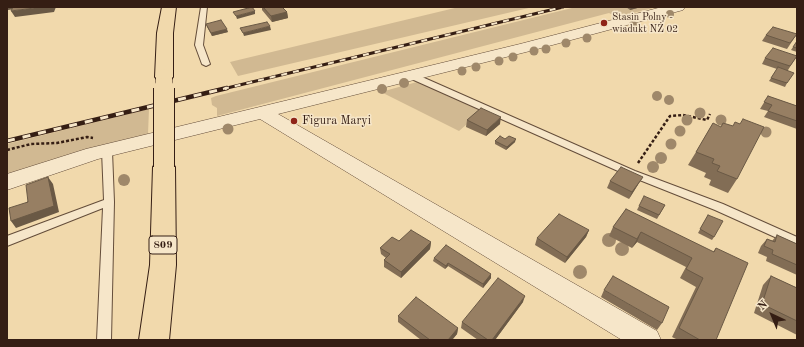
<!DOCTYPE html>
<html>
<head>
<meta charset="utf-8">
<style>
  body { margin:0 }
  #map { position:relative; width:804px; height:347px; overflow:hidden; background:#f1d9ac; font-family:"Old Standard TT",serif }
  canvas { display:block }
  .frame { position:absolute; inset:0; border:8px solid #351e14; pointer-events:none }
  .north { position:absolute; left:752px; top:295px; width:40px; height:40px; -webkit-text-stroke:3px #f6e6c9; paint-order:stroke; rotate:316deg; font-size:11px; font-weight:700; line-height:16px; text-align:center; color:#351e14 }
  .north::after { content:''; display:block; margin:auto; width:14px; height:18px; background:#351e14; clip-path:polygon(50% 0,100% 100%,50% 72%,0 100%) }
</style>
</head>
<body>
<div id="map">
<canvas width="804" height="347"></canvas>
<div class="frame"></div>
<div class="north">N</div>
</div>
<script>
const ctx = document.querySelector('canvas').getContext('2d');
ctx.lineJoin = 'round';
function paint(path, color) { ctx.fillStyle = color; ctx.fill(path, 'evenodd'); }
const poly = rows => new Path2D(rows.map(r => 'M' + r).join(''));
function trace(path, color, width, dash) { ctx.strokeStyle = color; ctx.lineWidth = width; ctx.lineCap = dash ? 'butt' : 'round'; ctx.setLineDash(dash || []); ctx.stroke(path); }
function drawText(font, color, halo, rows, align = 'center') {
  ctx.font = font + ' "Old Standard TT",serif'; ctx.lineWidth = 3; ctx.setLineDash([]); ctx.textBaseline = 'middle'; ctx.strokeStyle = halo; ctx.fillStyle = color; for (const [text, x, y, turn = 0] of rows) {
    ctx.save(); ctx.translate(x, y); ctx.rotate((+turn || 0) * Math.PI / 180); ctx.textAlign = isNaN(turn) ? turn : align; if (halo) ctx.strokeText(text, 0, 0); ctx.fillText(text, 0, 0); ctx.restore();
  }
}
paint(poly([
  [459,7,533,7,238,76,230,62],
  [576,7,657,7,617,17,609,13,217,116,217,108,212,105,211,98,216,96],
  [417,82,482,111,459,131,381,92],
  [149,109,148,134,7,175,7,144]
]), '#d1b992');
const service = poly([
  [201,7,207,7,203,45,210,64,206,66,202,64,195,45,201,7],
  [407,73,413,73,635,171,723,204,797,237,797,247,715,210,627,175,407,77,407,73],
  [107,148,112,151,114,202,111,340,97,340,103,208,7,246,7,236,104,200,102,151,107,148]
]);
const minor = poly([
  [662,7,685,7,683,10,530,51,278,114,657,331,661,340,622,340,260,119,98,159,7,190,7,174,86,149,520,44,662,7]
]);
const primary = poly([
  [162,7,176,7,173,33,173,77,170,81,164,82,158,81,155,77,157,33,162,7],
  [164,160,172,162,175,167,176,265,169,340,139,340,150,265,153,167,156,162,164,160]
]);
trace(service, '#644d3a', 2);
trace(minor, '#644d3a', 1);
trace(primary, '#351e14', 2);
trace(poly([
  [7,150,31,144,57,143,87,137,93,138],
  [638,163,670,116,683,115,707,120,710,114]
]), '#351e14', 2.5, [3, 2]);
paint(service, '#f6e6c9');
paint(minor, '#f6e6c9');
paint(primary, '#f1d9ac');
const railFar1 = poly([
  [223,89,563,7]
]);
const rail = poly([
  [7,141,227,88]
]);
trace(railFar1, '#351e14', 3);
trace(rail, '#351e14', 4.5);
trace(railFar1, '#f6e6c9', 2, [6]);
trace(rail, '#f6e6c9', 3, [8]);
const primaryBridgeFar1 = poly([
  [164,77,164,89]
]);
const primaryBridge = poly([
  [164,88,164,167]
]);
trace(primaryBridgeFar1, '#351e14', 17, []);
trace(primaryBridge, '#351e14', 22, []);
trace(primaryBridgeFar1, '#f1d9ac', 16);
trace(primaryBridge, '#f1d9ac', 20);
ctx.fillStyle = '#9f886a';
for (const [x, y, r] of [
  [670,14,4],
  [633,25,4],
  [587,38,4.5],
  [566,43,4.5],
  [546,49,4.5],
  [534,51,4.5],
  [513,57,4.5],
  [499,61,4.5],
  [476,67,4.5],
  [462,71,4.5],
  [404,83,5],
  [382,89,5],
  [657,96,5],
  [669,100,5],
  [700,113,5.5],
  [687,120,5.5],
  [721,120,5.5],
  [228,129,5.5],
  [680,131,5.5],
  [766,132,5.5],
  [671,144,5.5],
  [661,158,6],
  [653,167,6],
  [124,180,6],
  [609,240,7],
  [622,249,7],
  [580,272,7]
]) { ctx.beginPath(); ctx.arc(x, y, r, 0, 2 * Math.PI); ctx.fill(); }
paint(poly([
  [262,7,282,7,287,12,288,18,272,22,262,10],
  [626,7,641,7,630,10],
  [206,24,228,32,212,36,207,27],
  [797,34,787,49,762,41,766,35],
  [797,41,797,52,791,50],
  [797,56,788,70,787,83,785,87,769,81,777,69,762,64,765,58],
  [768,96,797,106,797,129,764,117,768,111,760,109],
  [467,120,500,124,486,136,466,127],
  [713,123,737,179,728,193,709,185,711,180,704,177,706,173,688,165,696,152],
  [495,141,515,142,506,150,495,144],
  [643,177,639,183,629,199,607,188,610,181],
  [665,205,657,219,637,210,639,206],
  [626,209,713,252,716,248,716,340,678,340,672,337,696,287,680,278,686,267,637,242,632,248,609,236,613,227],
  [708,215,714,237,712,240,698,233],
  [589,230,586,237,565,263,535,245,537,238],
  [777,235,797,244,797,275,766,261,767,257,758,253,761,246,767,239,772,241],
  [431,242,430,249,401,278,384,267,384,260,386,258,381,254,380,248],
  [434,258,491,274,491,278,483,288,448,266,445,269,433,261],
  [771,276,797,288,797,335,754,313,763,285],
  [604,290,662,323,657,330,601,297],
  [523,302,495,340,478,340,461,328,462,322],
  [398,316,458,328,457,334,452,340,421,340,398,322]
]), '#826d55');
paint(poly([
  [7,7,16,7,15,9,8,10],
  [42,7,56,7,54,12,15,17,11,11],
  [631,7,641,7,630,10],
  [255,11,255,14,237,19,236,16],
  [287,12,288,18,272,22,271,16],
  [270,26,271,30,244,36,243,33],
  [227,29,228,32,212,36,211,33],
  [501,117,500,124,486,136,487,130],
  [516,139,515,142,506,150,507,147],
  [48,177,53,184,59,212,16,228,11,221],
  [643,177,639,183,629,199,632,192],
  [589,230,586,237,565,263,567,257],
  [641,232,637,242,632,248,637,239],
  [431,242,430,249,401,278,401,272],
  [448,263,448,266,445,269,446,266],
  [491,274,491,278,483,288,483,284],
  [525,296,523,302,495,340,492,340],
  [458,328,457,334,452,340,448,340]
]), '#6a5945');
const building = poly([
  [13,7,42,7,11,11,13,7],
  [252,7,255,11,236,16,233,12,252,7],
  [263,7,282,7,287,12,271,16,263,7],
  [221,20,227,29,211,33,206,24,221,20],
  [267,22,270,26,243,33,240,28,267,22],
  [773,27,797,34,790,43,766,35,773,27],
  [797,41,797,48,793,47,797,41],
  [773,48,797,56,790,66,765,58,773,48],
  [778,67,794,73,787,83,771,78,778,67],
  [768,96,797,106,797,121,768,111,772,105,764,102,768,96],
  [481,108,501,117,487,130,467,120,481,108],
  [743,119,764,127,737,179,717,171,720,166,712,163,714,159,696,152,713,123,721,127,723,123,733,126,735,122,740,124,743,119],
  [500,136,505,139,509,136,516,139,507,147,495,141,500,136],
  [621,167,643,177,632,192,610,181,621,167],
  [48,177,54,206,11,221,9,208,28,202,26,185,48,177],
  [644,196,665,205,659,215,639,206,644,196],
  [626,209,714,252,716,248,748,263,716,340,700,340,679,328,703,278,686,269,692,258,641,232,637,239,613,227,626,209],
  [559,214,589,230,567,257,537,238,559,214],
  [708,215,723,221,714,237,700,229,708,215],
  [411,230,431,242,401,272,384,260,390,254,380,248,392,237,399,241,411,230],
  [777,235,797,244,797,265,772,254,773,250,764,246,767,239,775,242,777,235],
  [446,245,491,274,483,284,448,263,446,266,434,258,446,245],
  [613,276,669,307,662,323,604,290,613,276],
  [771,276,797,288,797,321,762,304,771,276],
  [498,278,525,296,492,340,488,340,462,322,498,278],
  [416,297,458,328,448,340,430,340,398,316,416,297]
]);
paint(building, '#977f63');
trace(building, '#6a5945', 1);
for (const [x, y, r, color] of [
  [604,23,4,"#8f2418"],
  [294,121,4,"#8f2418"]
]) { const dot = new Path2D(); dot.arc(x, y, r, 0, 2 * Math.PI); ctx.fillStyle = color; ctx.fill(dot); trace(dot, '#f6e6c9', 1.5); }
drawText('10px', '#351e14', '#f6e6c9', [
  ["Stasin Polny -",612,17],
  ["wiadukt NŻ 02",612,29]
], 'left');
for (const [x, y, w] of [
  [163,245,28]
]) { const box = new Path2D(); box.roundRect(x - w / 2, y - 9, w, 18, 3); ctx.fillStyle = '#f6e6c9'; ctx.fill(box); trace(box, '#351e14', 1); }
drawText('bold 11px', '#351e14', null, [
  ["809",163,245]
]);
drawText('12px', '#351e14', '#f6e6c9', [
  ["Figura Maryi",302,121]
], 'left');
</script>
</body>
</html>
